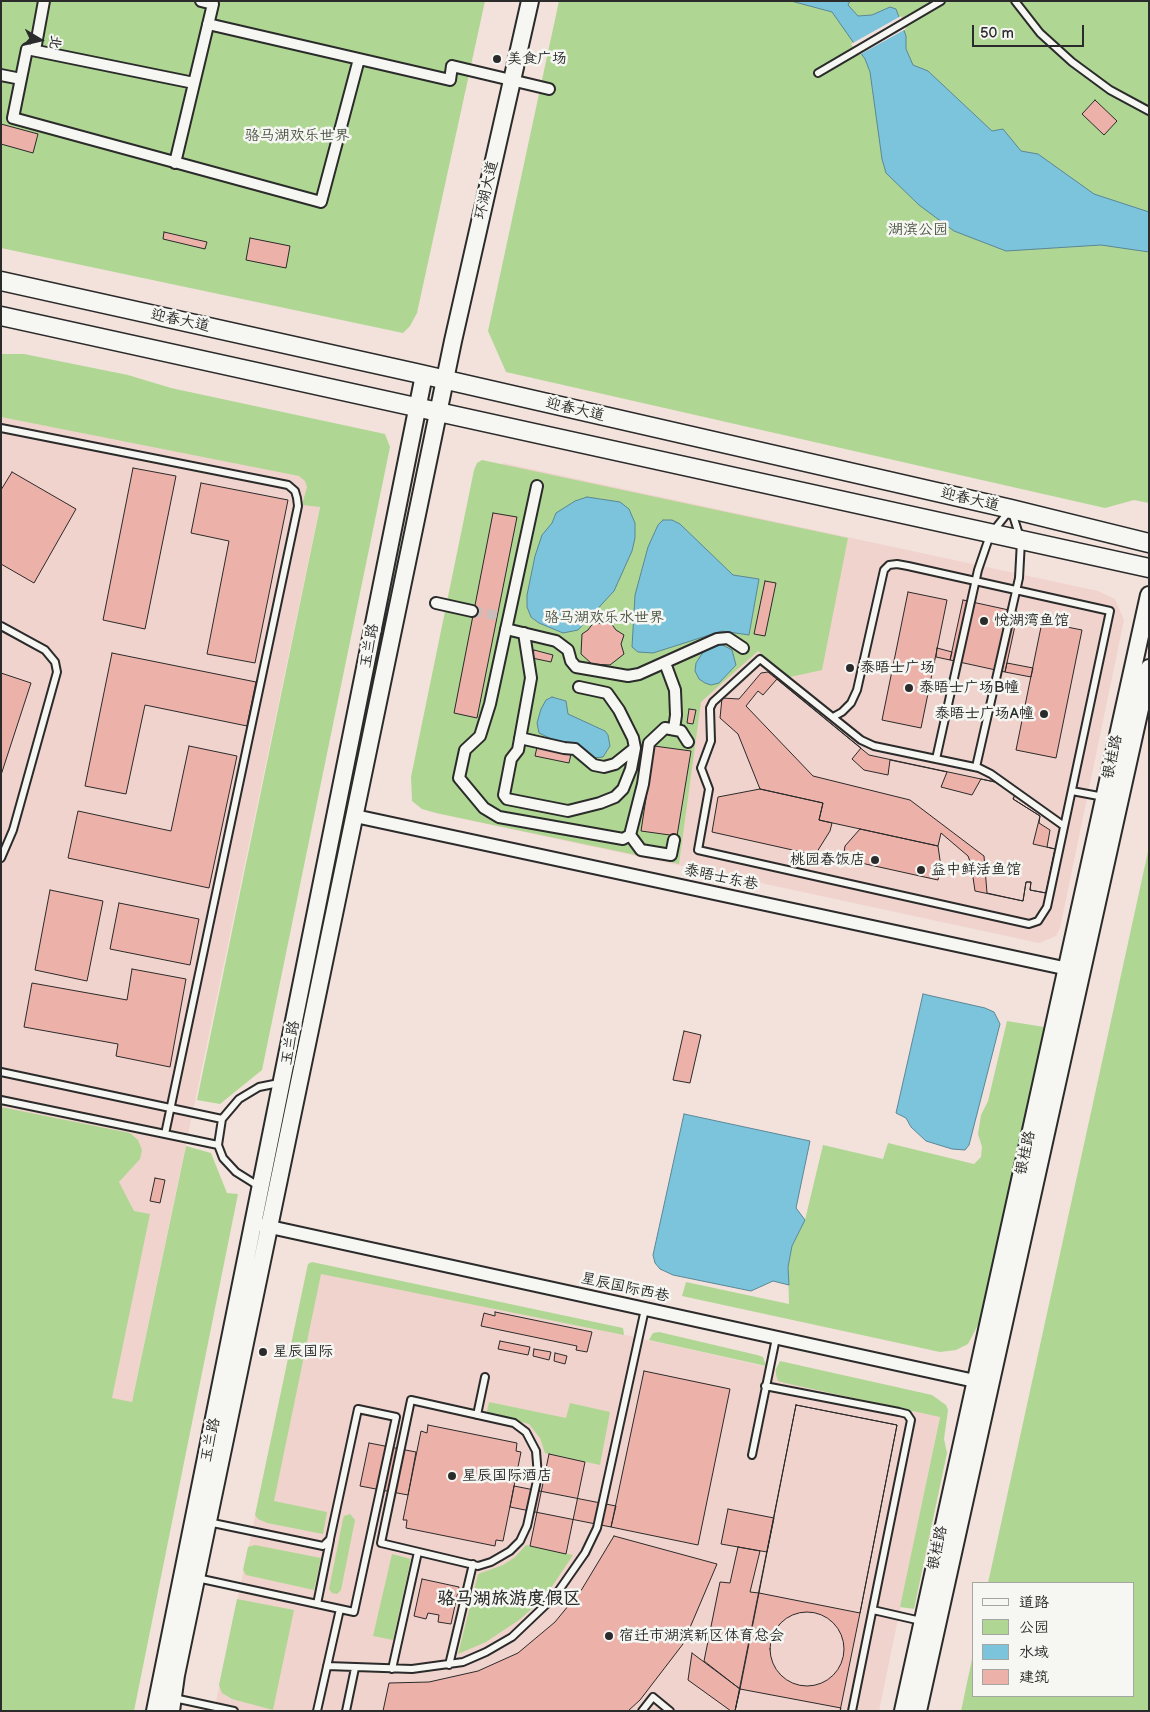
<!DOCTYPE html>
<html>
<head>
<meta charset="utf-8">
<style>
  body { margin:0 }
  #map { position:relative; width:1150px; height:1712px; overflow:hidden; background:#f3e1dc; font-family:"Balsamiq Sans","LXGW WenKai TC",sans-serif }
  canvas { display:block }
  .frame { position:absolute; inset:0; border:2px solid #2b2b2b; pointer-events:none }
  .legend { position:absolute; left:972px; top:1582px; width:162px; height:115px; box-sizing:border-box; background:#f6f6f2; border:1px solid #a5a5a2; margin:0; padding:6px 9px; list-style:none; font-size:15px; color:#2b2b2b }
  .legend li { display:flex; align-items:center; gap:10px; height:25px }
  .legend b { width:25px; border:1px solid #a5a5a2 }
  .north { position:absolute; left:15px; top:15px; width:50px; height:50px; -webkit-text-stroke:4px #f6f6f2; paint-order:stroke; rotate:99deg; font-size:14px; font-weight:700; line-height:20px; text-align:center; color:#2b2b2b }
  .north::after { content:''; display:block; margin:auto; width:18px; height:22px; background:#2b2b2b; clip-path:polygon(50% 0,100% 100%,50% 72%,0 100%) }
  .scale { position:absolute; left:972px; top:25px; width:112px; height:22px; box-sizing:border-box; border:2px solid #2b2b2b; border-top:0; padding-left:6px; font-size:15px; line-height:18px; white-space:nowrap; color:#2b2b2b; -webkit-text-stroke:4px #f6f6f2; paint-order:stroke }
</style>
</head>
<body>
<div id="map">
<canvas width="1150" height="1712"></canvas>
<div class="frame"></div>
<ul class="legend">
<li><b style="height:6px;background:#f6f6f2"></b>道路</li>
<li><b style="height:14px;background:#afd793"></b>公园</li>
<li><b style="height:14px;background:#7bc4dc"></b>水域</li>
<li><b style="height:14px;background:#ecb1a9"></b>建筑</li>
</ul>
<div class="north">北</div>
<div class="scale">50 m</div>
</div>
<script>
const ctx = document.querySelector('canvas').getContext('2d');
ctx.lineJoin = 'round';
function paint(path, color) { ctx.fillStyle = color; ctx.fill(path, 'evenodd'); }
const poly = rows => new Path2D(rows.map(r => 'M' + r).join(''));
function trace(path, color, width, dash) { ctx.strokeStyle = color; ctx.lineWidth = width; ctx.lineCap = dash ? 'butt' : 'round'; ctx.setLineDash(dash || []); ctx.stroke(path); }
function drawText(font, color, halo, rows, align = 'center') {
  ctx.font = font + ' "Balsamiq Sans","LXGW WenKai TC",sans-serif'; ctx.lineWidth = 5; ctx.setLineDash([]); ctx.textBaseline = 'middle'; ctx.strokeStyle = halo; ctx.fillStyle = color; for (const [text, x, y, turn = 0] of rows) {
    ctx.save(); ctx.translate(x, y); ctx.rotate((+turn || 0) * Math.PI / 180); ctx.textAlign = isNaN(turn) ? turn : align; if (halo) ctx.strokeText(text, 0, 0); ctx.fillText(text, 0, 0); ctx.restore();
  }
}
paint(poly([
  [1,392,327,472,109,1511,1,1711],
  [503,463,1098,591,1115,599,1124,620,1060,928,1056,936,1039,943,436,813],
  [308,1264,942,1406,879,1711,214,1711]
]), '#f1d3cd');
paint(poly([
  [1,1,485,1,417,313,410,326,403,333,1,248],
  [559,1,1149,1,1149,503,1134,500,1105,508,506,372,488,331],
  [1,354,24,354,128,375,171,388,385,434,390,447,262,1070,220,1104,197,1100,320,507,302,505,307,487,305,481,299,476,1,417],
  [482,460,848,538,822,670,790,677,758,651,701,702,679,864,436,813,422,809,412,801,411,777,474,470,477,463],
  [1149,847,1149,1711,961,1711,974,1650,974,1696,1134,1696,1134,1583,988,1583],
  [1007,1021,1044,1027,979,1323,968,1344,956,1350,940,1352,682,1296,686,1282,789,1304,788,1267,792,1246,805,1220,823,1145,883,1159,888,1143,974,1164,981,1157,982,1147,978,1134,981,1115,988,1101],
  [1,1107,130,1133,138,1140,142,1150,140,1159,119,1182,134,1211,150,1214,112,1398,132,1402,186,1146,211,1153,227,1193,238,1194,134,1711,1,1711],
  [312,1262,623,1328,624,1335,321,1274,274,1501,327,1512,323,1534,267,1523,258,1519,255,1515,308,1264],
  [659,1332,757,1355,763,1357,766,1366,649,1340,653,1333],
  [780,1361,932,1395,946,1405,948,1410,944,1439,947,1453,914,1609,900,1607,940,1417,785,1383,778,1381,776,1375,776,1369],
  [489,1402,566,1418,570,1403,610,1412,600,1465,545,1453,540,1438,529,1424,489,1413,487,1411],
  [350,1514,355,1520,341,1590,337,1594,332,1593,329,1589,343,1519,344,1516],
  [255,1545,321,1558,314,1590,246,1575,243,1570,248,1547],
  [526,1545,573,1555,545,1597,519,1620,486,1642,458,1654,478,1574,503,1565,515,1557],
  [392,1554,411,1559,393,1640,373,1636],
  [237,1599,294,1610,273,1710,232,1699,222,1693,219,1685]
]), '#afd793');
const water = poly([
  [791,1,850,1,848,5,858,16,872,15,890,7,896,9,906,36,906,49,913,65,928,71,992,131,1003,129,1021,151,1038,154,1094,194,1149,212,1149,252,1101,245,1006,251,954,231,919,205,886,173,882,159,870,72,865,59,832,12,791,1],
  [587,497,620,502,629,509,635,523,635,538,632,551,614,591,578,630,563,633,539,623,531,617,527,607,527,595,535,556,542,535,552,523,556,513,575,501,587,497],
  [663,520,672,520,680,524,733,575,759,579,749,635,722,631,653,653,638,652,632,647,635,595,648,547,658,525,663,520],
  [721,644,732,650,736,665,719,683,711,685,705,683,699,679,695,671,696,663,705,649,721,644],
  [552,697,566,701,568,714,605,731,608,735,610,746,603,757,592,758,578,743,560,743,539,733,537,723,541,709,546,700,552,697],
  [923,994,985,1008,994,1012,1000,1024,969,1145,965,1150,952,1149,926,1141,911,1127,906,1118,896,1113,923,994],
  [684,1114,810,1141,796,1208,805,1220,792,1246,788,1267,789,1285,773,1281,751,1291,673,1275,660,1269,655,1263,653,1255,684,1114]
]);
paint(water, '#7bc4dc');
trace(water, '#5b8795', 1);
paint(poly([
  [901,16,906,29,859,55,851,44]
]), '#f3e1dc');
const building = poly([
  [1095,100,1117,121,1104,135,1082,114,1095,100],
  [1,124,38,134,33,153,1,144,1,124],
  [164,232,207,242,205,249,163,239,164,232],
  [250,238,290,246,286,268,246,260,250,238],
  [133,468,176,476,145,629,103,620,133,468],
  [12,472,76,509,34,583,1,564,1,490,12,472],
  [201,483,288,500,255,663,207,654,229,541,191,533,201,483],
  [493,513,517,517,477,718,454,713,493,513],
  [765,581,776,583,765,636,754,634,765,581],
  [908,592,947,600,921,728,882,720,908,592],
  [963,600,1018,612,1005,672,950,660,963,600],
  [594,622,602,624,610,622,616,630,624,635,621,644,624,654,610,665,592,664,581,654,582,634,588,630,594,622],
  [1042,622,1082,630,1056,758,1016,750,1042,622],
  [937,648,952,652,950,660,936,657,937,648],
  [534,650,553,655,551,662,532,658,534,650],
  [112,653,256,682,247,726,145,705,126,794,85,786,112,653],
  [1007,663,1033,668,1031,677,1005,672,1007,663],
  [768,672,869,755,995,782,1015,795,1013,799,1040,816,1039,823,1050,830,1047,847,1055,849,1046,893,1030,890,1031,882,1026,882,1023,901,975,891,971,864,968,856,941,833,938,846,819,820,823,803,760,789,738,734,720,718,722,698,739,699,761,673,768,672],
  [1,673,31,683,1,775,1,673],
  [777,679,861,748,852,759,864,770,888,775,890,760,947,772,941,787,972,795,981,779,995,782,1015,795,1013,799,1040,816,1033,844,1055,849,1046,893,1030,890,1031,882,1026,882,1023,901,987,893,984,856,910,800,813,776,746,706,758,691,763,695,777,679],
  [689,709,696,710,693,724,687,723,689,709],
  [189,746,237,756,209,888,68,858,78,811,171,831,189,746],
  [654,746,691,751,677,836,641,831,654,746],
  [537,747,571,754,569,763,535,756,537,747],
  [760,789,823,803,819,820,832,823,830,831,815,855,712,832,718,797,760,789],
  [860,829,938,846,941,867,938,880,843,859,845,846,860,829],
  [50,890,103,901,87,981,35,970,50,890],
  [119,903,199,919,190,965,110,949,119,903],
  [132,969,186,979,170,1067,116,1056,118,1044,24,1027,32,983,127,1000,132,969],
  [684,1031,701,1035,690,1083,673,1080,684,1031],
  [155,1178,165,1180,160,1203,150,1201,155,1178],
  [495,1312,592,1332,587,1352,576,1350,577,1346,481,1326,484,1313,495,1316,495,1312],
  [500,1341,530,1347,528,1355,498,1349,500,1341],
  [534,1349,551,1352,549,1360,533,1356,534,1349],
  [555,1353,567,1356,565,1364,554,1361,555,1353],
  [644,1371,730,1389,698,1545,611,1527,644,1371],
  [796,1405,897,1425,860,1613,840,1711,735,1711,796,1405],
  [796,1405,897,1425,860,1613,759,1593,796,1405],
  [428,1425,517,1443,516,1451,521,1452,503,1541,496,1540,495,1546,406,1528,407,1520,403,1520,421,1431,427,1433,428,1425],
  [369,1443,416,1452,408,1495,360,1486,369,1443],
  [549,1454,585,1462,566,1554,530,1546,549,1454],
  [514,1486,616,1506,611,1527,510,1507,514,1486],
  [728,1509,774,1518,767,1552,721,1544,728,1509],
  [614,1536,717,1564,683,1644,640,1700,628,1711,383,1711,389,1683,429,1682,478,1671,518,1653,555,1622,582,1589,614,1536],
  [738,1547,760,1551,750,1592,759,1593,740,1689,704,1661,720,1582,730,1583,738,1547],
  [422,1579,459,1587,451,1624,438,1622,439,1615,428,1613,426,1619,414,1616,422,1579],
  '770 1649a37 37 0 1 1 74 0a37 37 0 1 1-74 0Z',
  [692,1653,740,1689,735,1711,731,1711,688,1680,692,1653],
  [740,1689,841,1708,840,1711,735,1711,740,1689]
]);
paint(building, '#ecb1a9');
trace(building, '#2b2b2b', 1);
trace(poly([
  [472,611,500,616]
]), '#cbbdb9', 10, [10, 5]);
const service = poly([
  [1015,1,1040,33,1072,62,1110,90,1149,111],
  [818,73,941,1],
  [1,428,278,483,288,485,295,491,297,498,298,506,165,1134],
  [1,626,45,650,55,662,57,672,13,830,1,858],
  [833,717,842,712,851,703,857,690,884,570,889,565,897,564,908,566,1110,611,1047,907,1038,921,1029,924,698,850,709,789,701,768,711,741,710,708,713,702,760,659,861,740,874,746,979,768,991,774,1064,826],
  [936,759,978,570,990,535,1010,510],
  [976,767,1019,578,1021,541,1012,512],
  [1072,791,1104,797],
  [1,1072,222,1119],
  [1,1100,218,1145],
  [260,1187,236,1172,223,1158,218,1145,222,1119,239,1099,259,1087,279,1083],
  [765,1386,899,1412,907,1414,911,1420,852,1711],
  [411,1400,514,1423,526,1432,536,1451,538,1476,527,1526,520,1541,510,1551,491,1562,478,1566,381,1543,411,1400],
  [477,1415,485,1377],
  [752,1455,776,1338],
  [197,1578,354,1612,396,1417,358,1409,330,1539,323,1546,208,1522],
  [317,1604,330,1540],
  [873,1610,921,1621],
  [449,1665,473,1564],
  [327,1666,412,1669,463,1662,486,1652,512,1637,555,1596,585,1553,597,1528,645,1309],
  [392,1669,418,1552],
  [174,1698,234,1711],
  [317,1711,340,1609],
  [346,1711,355,1668],
  [642,1711,653,1697,670,1711]
]);
const pedestrian = poly([
  [208,24,450,80,452,66,549,89],
  [35,50,44,1],
  [1,75,21,79],
  [194,83,27,49,13,118,321,202,359,59],
  [175,163,213,4,201,1],
  [537,486,490,704,480,736,465,750,459,778,484,808,499,817,623,839,630,835,643,784,649,743,665,728,681,731,688,742],
  [436,603,472,611],
  [506,629,556,641,568,650,571,661,576,667,628,676,639,674,717,639,728,638,743,648],
  [524,633,531,678,518,750,511,759,504,795,507,799,568,811,600,803,615,797,623,789,631,769,635,748,633,738,619,710,607,693,579,687],
  [665,663,675,690,676,715,674,729],
  [520,738,564,748,575,749,594,765,604,767,615,764,635,748],
  [630,835,641,850,671,855,674,840]
]);
const minor = poly([
  [355,816,1073,970],
  [261,1225,984,1383]
]);
const tertiary = poly([
  [155,1711,424,375],
  [171,1711,176,1675,453,341,530,1],
  [903,1711,1149,595],
  [918,1711,1149,668]
]);
const secondary = poly([
  [1,281,416,373,1011,509,1149,543],
  [1,316,1149,568]
]);
trace(service, '#2b2b2b', 10);
trace(pedestrian, '#2b2b2b', 14);
trace(minor, '#2b2b2b', 16);
trace(tertiary, '#2b2b2b', 20);
trace(secondary, '#2b2b2b', 21);
trace(service, '#f6f6f2', 6);
trace(pedestrian, '#f6f6f2', 10);
trace(minor, '#f6f6f2', 12);
trace(tertiary, '#f6f6f2', 16);
trace(secondary, '#f6f6f2', 18);
for (const [x, y, r, color] of [
  [497,59,5,"#2b2b2b"],
  [984,621,5,"#2b2b2b"],
  [850,668,5,"#2b2b2b"],
  [909,688,5,"#2b2b2b"],
  [1044,714,5,"#2b2b2b"],
  [875,860,5,"#2b2b2b"],
  [921,870,5,"#2b2b2b"],
  [263,1352,5,"#2b2b2b"],
  [452,1476,5,"#2b2b2b"],
  [609,1636,5,"#2b2b2b"]
]) { const dot = new Path2D(); dot.arc(x, y, r, 0, 2 * Math.PI); ctx.fillStyle = color; ctx.fill(dot); trace(dot, '#f6f6f2', 2); }
drawText('15px', '#2b2b2b', '#f6f6f2', [
  ["美食广场",507,59],
  ["悦湖湾鱼馆",994,621],
  ["泰晤士广场",860,668],
  ["泰晤士广场B幢",919,688],
  ["泰晤士广场A幢",1034,714,"right"],
  ["桃园春饭店",865,860,"right"],
  ["益中鲜活鱼馆",931,870],
  ["星辰国际",273,1352],
  ["星辰国际酒店",462,1476],
  ["宿迁市湖滨新区体育总会",619,1636]
], 'left');
drawText('15px', '#4c5645', '#f6f6f2', [
  ["骆马湖欢乐世界",297,136],
  ["湖滨公园",918,230],
  ["骆马湖欢乐水世界",604,618]
]);
drawText('15px', '#2b2b2b', '#f6f6f2', [
  ["环湖大道",487,190,-77],
  ["迎春大道",180,321,12],
  ["迎春大道",575,410,13],
  ["迎春大道",970,500,13],
  ["玉兰路",370,646,-79],
  ["银桂路",1113,757,-78],
  ["泰晤士东巷",721,878,12],
  ["玉兰路",291,1043,-79],
  ["银桂路",1026,1153,-78],
  ["星辰国际西巷",625,1288,12],
  ["玉兰路",211,1440,-78],
  ["银桂路",938,1548,-78]
]);
drawText('bold 18px', '#2b2b2b', '#f6f6f2', [
  ["骆马湖旅游度假区",509,1599]
]);
</script>
</body>
</html>
